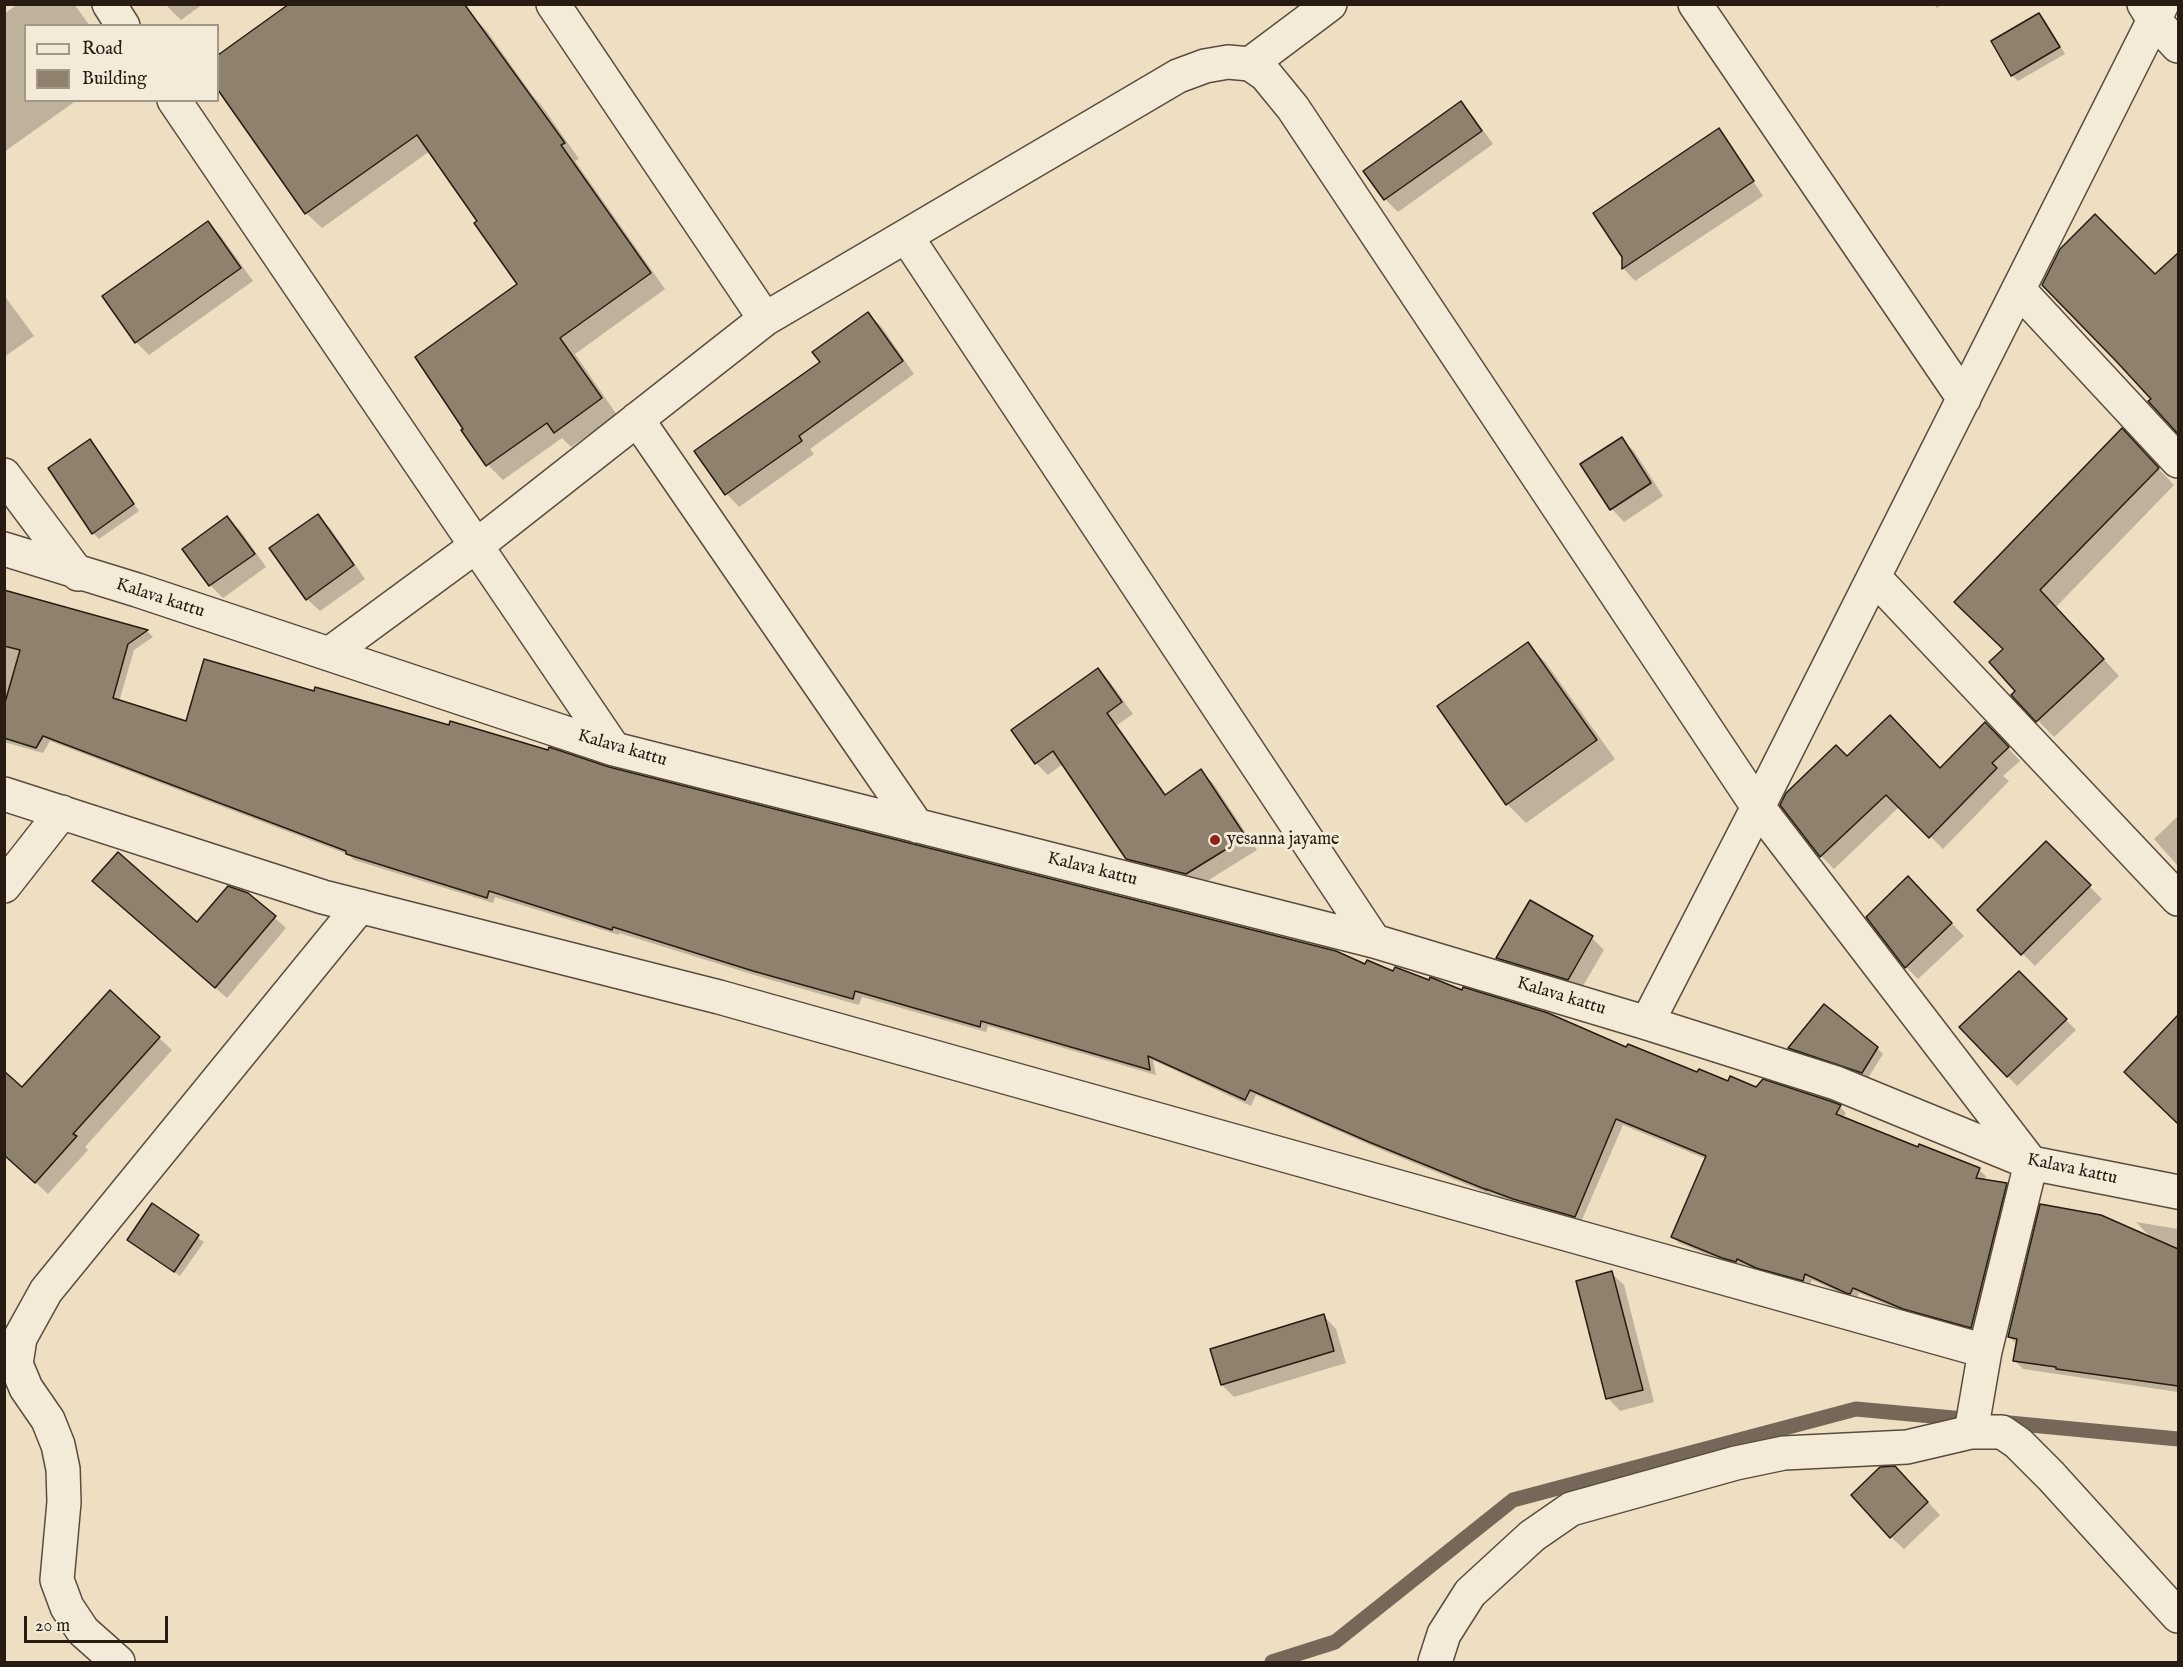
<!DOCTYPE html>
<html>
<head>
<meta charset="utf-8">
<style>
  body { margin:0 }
  #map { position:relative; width:2183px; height:1667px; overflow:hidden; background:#eedfc3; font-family:"IM FELL English",serif }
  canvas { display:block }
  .frame { position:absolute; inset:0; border:6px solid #271b12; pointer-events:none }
  .legend { position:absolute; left:24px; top:24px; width:195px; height:78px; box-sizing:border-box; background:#f4ead8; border:2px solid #a29789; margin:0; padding:8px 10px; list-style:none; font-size:18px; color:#271b12 }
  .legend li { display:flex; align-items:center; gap:12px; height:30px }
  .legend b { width:30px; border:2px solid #a29789 }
  .scale { position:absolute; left:24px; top:1616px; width:144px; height:27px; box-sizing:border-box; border:3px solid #271b12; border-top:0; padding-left:8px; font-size:18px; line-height:21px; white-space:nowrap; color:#271b12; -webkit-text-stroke:4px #f4ead8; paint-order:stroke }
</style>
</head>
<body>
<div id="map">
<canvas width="2183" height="1667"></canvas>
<div class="frame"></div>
<ul class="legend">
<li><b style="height:8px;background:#f4ead8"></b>Road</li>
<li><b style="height:16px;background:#8e816e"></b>Building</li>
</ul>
<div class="scale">20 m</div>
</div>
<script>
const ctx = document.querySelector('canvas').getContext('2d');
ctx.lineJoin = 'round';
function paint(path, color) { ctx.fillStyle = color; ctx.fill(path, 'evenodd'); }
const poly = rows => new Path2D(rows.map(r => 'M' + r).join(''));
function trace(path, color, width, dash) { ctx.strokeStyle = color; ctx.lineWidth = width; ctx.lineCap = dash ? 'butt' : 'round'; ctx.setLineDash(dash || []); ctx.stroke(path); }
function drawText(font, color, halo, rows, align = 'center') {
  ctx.font = font + ' "IM FELL English",serif'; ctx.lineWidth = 6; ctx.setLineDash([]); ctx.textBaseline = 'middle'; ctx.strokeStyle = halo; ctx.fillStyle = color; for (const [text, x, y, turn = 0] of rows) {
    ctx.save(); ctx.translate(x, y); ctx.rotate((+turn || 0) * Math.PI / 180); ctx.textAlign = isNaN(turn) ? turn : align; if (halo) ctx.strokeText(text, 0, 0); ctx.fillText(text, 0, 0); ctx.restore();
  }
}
paint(poly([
  [18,4,74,4,90,26,26,26,26,100,77,100,4,152,4,14],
  [165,4,203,4,181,20],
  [292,4,457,4,467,19,471,15,487,31,533,96,542,106,579,159,575,161,665,289,575,354,617,415,571,447,562,438,503,480,488,465,519,284,430,151,322,228,306,213,218,87,218,57],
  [1933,4,1943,4,1937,8],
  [2039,14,2045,20,2065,54,2018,81,2012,75],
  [1460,103,1473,116,1493,144,1398,212,1385,199,1365,171],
  [1729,144,1763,196,1635,281,1623,268,1623,257],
  [208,223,220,235,253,281,149,355,136,342],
  [2178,255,2178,433,2150,402,2153,399,2155,276],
  [4,295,34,336,4,357],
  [868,314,881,326,914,374,810,449,814,454,739,507,727,494,696,451,822,363],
  [1621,439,1634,451,1663,496,1624,522,1612,509,1582,464],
  [90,440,139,511,99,539,93,533],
  [2138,447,2174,485,2056,607,2119,676,2054,737,2013,695,2017,691,2005,650,1956,602],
  [317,516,330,528,365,579,320,611,307,599],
  [227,518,240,530,266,567,223,598,210,585,184,549],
  [4,592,147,631,153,637,134,650,119,702,187,723,315,693,1366,966,1627,1049,1698,1074,1757,1089,1829,1102,1840,1107,1846,1113,1843,1118,1919,1149,1920,1146,1979,1170,1986,1176,1984,1181,2006,1185,2012,1191,1978,1333,1911,1315,1859,1293,1857,1299,1854,1299,1812,1280,1809,1286,1764,1274,1744,1265,1743,1267,1730,1264,1679,1243,1673,1237,1706,1159,1623,1125,1581,1222,1520,1205,1491,1193,1492,1195,1377,1148,1256,1095,1251,1106,1153,1060,1156,1075,988,1026,986,1032,862,997,859,1005,761,977,619,933,619,935,495,897,493,903,354,860,349,855,50,741,43,753,4,742],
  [1528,644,1546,663,1615,759,1526,823,1507,804,1439,707],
  [1098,670,1110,682,1133,714,1117,725,1167,796,1201,771,1213,783,1257,850,1199,886,1140,871,1127,858,1063,764,1048,775,1036,763],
  [1997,736,2020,761,2003,776,2009,781,1943,849,1900,806,1834,869,1821,856,1782,805,1847,758,1941,770],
  [2178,816,2178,866,2154,839],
  [2046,843,2102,899,2035,966,1979,910],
  [1920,891,1964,936,1918,979,1906,967],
  [105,892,197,924,248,894,286,928,227,998],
  [1592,938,1604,950,1580,991,1510,970,1498,958],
  [2019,973,2076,1030,2017,1086,1961,1027],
  [110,993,172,1050,85,1147,88,1150,48,1194,4,1153,23,1089],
  [2178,1017,2178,1122,2127,1072],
  [1790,1048,1877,1048,1883,1054,1868,1078,1796,1054],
  [152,1205,204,1242,180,1276,129,1240],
  [2136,1222,2178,1229,2178,1392,2023,1369,2015,1361,2018,1345,2009,1337,2152,1239],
  [1611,1273,1624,1285,1654,1402,1620,1411,1608,1398],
  [1324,1316,1336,1329,1346,1363,1234,1397,1222,1385],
  [1908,1481,1940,1515,1904,1549,1891,1537]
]), '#0003');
trace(poly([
  [1999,1422,2178,1439],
  [1272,1662,1335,1642,1513,1500,1856,1409,1975,1420]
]), '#766858', 15);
const building = poly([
  [289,4,465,5,565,143,561,145,651,273,560,338,602,398,554,433,547,423,486,466,461,430,463,429,415,357,517,284,474,223,477,221,417,135,305,214,218,90,218,55,289,4],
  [2039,13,2060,47,2011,76,1991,41,2039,13],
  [1461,101,1482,131,1384,200,1363,171,1461,101],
  [1719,128,1754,181,1622,269,1622,257,1593,213,1719,128],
  [2095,214,2155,274,2178,253,2178,434,2148,401,2151,399,2116,361,2042,285,2060,249,2095,214],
  [208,221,241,268,135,343,102,296,208,221],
  [868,312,903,361,799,436,802,441,725,495,694,451,820,362,812,352,868,312],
  [2122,428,2159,468,2040,590,2104,659,2036,722,2011,695,2015,691,1989,662,2003,649,1954,602,2122,428],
  [1622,437,1651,483,1610,510,1580,464,1622,437],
  [90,439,134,504,92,534,48,468,90,439],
  [318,514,354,565,306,600,269,548,318,514],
  [227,516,255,554,209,586,182,549,227,516],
  [4,590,148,630,128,644,113,698,186,721,204,659,314,691,315,687,449,725,450,721,548,750,549,747,609,767,1336,951,1365,964,1367,960,1393,971,1395,967,1429,980,1430,977,1462,990,1463,987,1548,1013,1626,1047,1628,1044,1697,1072,1699,1069,1728,1081,1730,1076,1756,1087,1763,1079,1830,1101,1841,1105,1836,1114,1918,1147,1919,1144,1980,1168,1976,1178,2007,1183,1971,1328,1903,1309,1853,1288,1850,1294,1846,1293,1805,1274,1803,1281,1756,1268,1737,1259,1736,1262,1722,1258,1671,1237,1706,1156,1616,1119,1575,1217,1513,1199,1486,1189,1487,1190,1369,1142,1250,1090,1245,1100,1148,1056,1150,1070,981,1021,980,1027,855,991,853,999,753,971,613,927,612,930,489,891,487,898,346,854,346,851,43,736,36,748,4,738,4,706,20,650,4,646,4,590],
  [1528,642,1597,740,1506,805,1437,706,1528,642],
  [1098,668,1122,702,1107,713,1165,795,1201,769,1246,837,1186,874,1126,859,1053,751,1035,764,1011,730,1098,668],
  [1890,715,1940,768,1985,722,2009,747,1992,763,1997,768,1929,838,1886,795,1820,857,1780,805,1786,793,1836,745,1847,756,1890,715],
  [2046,841,2091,885,2021,955,1977,910,2046,841],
  [118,852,197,922,228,886,248,893,276,916,215,988,92,881,118,852],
  [1908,876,1952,923,1905,968,1866,917,1908,876],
  [1530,900,1593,936,1568,980,1496,958,1530,900],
  [2019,971,2067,1019,2007,1077,1959,1027,2019,971],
  [110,990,160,1037,73,1134,77,1136,35,1183,4,1155,4,1071,22,1087,110,990],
  [1824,1004,1878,1047,1862,1073,1788,1048,1824,1004],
  [2178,1015,2178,1124,2124,1072,2178,1015],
  [152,1203,199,1235,174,1272,127,1240,152,1203],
  [2040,1204,2101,1215,2178,1249,2178,1386,2056,1369,2056,1367,2013,1361,2017,1339,2008,1337,2040,1204],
  [1612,1271,1643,1390,1606,1399,1576,1281,1612,1271],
  [1324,1314,1334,1351,1221,1385,1210,1349,1324,1314],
  [1895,1466,1928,1502,1890,1538,1851,1495,1880,1467,1895,1466]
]);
paint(building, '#8e816e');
trace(building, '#271b12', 1.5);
const minor = poly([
  [109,4,123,26],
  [553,4,765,319],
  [1695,4,1964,399],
  [2144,4,2154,20,2178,46],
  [1250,64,1330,4],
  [174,100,614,749],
  [906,236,1374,941],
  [2019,290,2178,461],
  [637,419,917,826],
  [4,475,78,574],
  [4,549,137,590,614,749,1374,941,1647,1023,1836,1083,2031,1163,2178,1192],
  [1874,577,2178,899],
  [4,794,323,897,719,997,1985,1351,2031,1163,1758,807,1293,108,1266,75,1250,64,1228,62,1205,66,1178,76,765,319,476,546,329,654],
  [4,886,62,812],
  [1647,1023,1758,807,2162,4],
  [1971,1432,1985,1351],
  [118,1662,83,1631,67,1607,57,1580,64,1502,63,1469,58,1445,48,1420,26,1388,16,1364,20,1338,46,1291,360,906],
  [1435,1662,1444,1634,1470,1593,1532,1536,1571,1509,1736,1463,1784,1453,1907,1447,1971,1432,2002,1432,2018,1443,2051,1476,2178,1616]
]);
trace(minor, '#594c3e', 36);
trace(minor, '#f4ead8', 33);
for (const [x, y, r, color] of [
  [1215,840,6,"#8f2418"]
]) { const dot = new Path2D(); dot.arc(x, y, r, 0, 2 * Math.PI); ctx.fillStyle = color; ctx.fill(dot); trace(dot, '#f4ead8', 2); }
drawText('18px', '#271b12', '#f4ead8', [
  ["Kalava kattu",160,599,18],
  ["Kalava kattu",622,749,16],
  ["Kalava kattu",1092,870,14],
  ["Kalava kattu",1561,997,17],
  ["Kalava kattu",2072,1170,12]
]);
drawText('18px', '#271b12', '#f4ead8', [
  ["yesanna jayame",1227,840]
], 'left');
</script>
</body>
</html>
